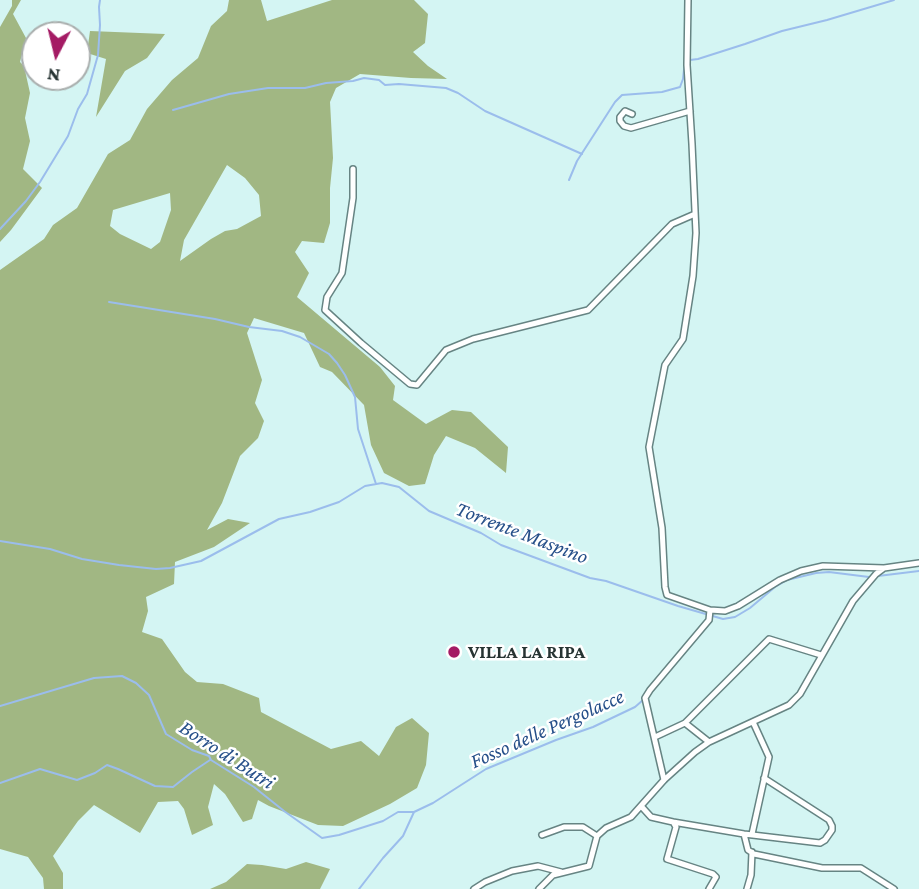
<!DOCTYPE html>
<html>
<head>
<meta charset="utf-8">
<style>
  body { margin:0 }
  #map { position:relative; width:919px; height:889px; overflow:hidden; background:#d4f5f3; font-family:"Crimson Pro",serif }
  canvas { display:block }
  .north { position:absolute; left:21px; top:21px; width:70px; height:70px; box-sizing:border-box; background:#fff; border:2px solid #a9aead; border-radius:50%; rotate:187deg; font-size:19px; font-weight:700; line-height:28px; text-align:center; color:#273433 }
  .north::after { content:''; display:block; margin:auto; width:24px; height:32px; background:#a41b64; clip-path:polygon(50% 0,100% 100%,50% 72%,0 100%) }
</style>
</head>
<body>
<div id="map">
<canvas width="919" height="889"></canvas>
<div class="north">N</div>
</div>
<script>
const ctx = document.querySelector('canvas').getContext('2d');
ctx.lineJoin = 'round';
function paint(path, color) { ctx.fillStyle = color; ctx.fill(path, 'evenodd'); }
const poly = rows => new Path2D(rows.map(r => 'M' + r).join(''));
function trace(path, color, width, dash) { ctx.strokeStyle = color; ctx.lineWidth = width; ctx.lineCap = dash ? 'butt' : 'round'; ctx.setLineDash(dash || []); ctx.stroke(path); }
function drawText(font, color, halo, rows, align = 'center') {
  ctx.font = font + ' "Crimson Pro",serif'; ctx.lineWidth = 5; ctx.setLineDash([]); ctx.textBaseline = 'middle'; ctx.strokeStyle = halo; ctx.fillStyle = color; for (const [text, x, y, turn = 0] of rows) {
    ctx.save(); ctx.translate(x, y); ctx.rotate((+turn || 0) * Math.PI / 180); ctx.textAlign = isNaN(turn) ? turn : align; if (halo) ctx.strokeText(text, 0, 0); ctx.fillText(text, 0, 0); ctx.restore();
  }
}
paint(poly([
  [12,0,21,0,13,14,26,38,20,62,24,66,30,93,25,118,30,141,23,169,42,188,11,230,0,242,0,27,12,6],
  [229,0,261,0,267,21,332,0,414,0,428,14,425,43,413,52,428,66,447,79,411,78,360,74,336,88,330,102,333,158,330,188,330,223,324,243,302,241,295,252,309,273,297,297,380,367,395,386,393,400,426,424,452,410,471,412,508,447,506,473,475,448,446,436,434,455,425,484,409,486,384,473,371,445,364,405,332,372,320,367,304,333,254,318,247,333,262,380,255,403,264,421,258,438,240,456,222,503,207,530,228,519,250,523,214,547,175,562,174,584,146,597,148,611,142,632,162,639,185,672,197,682,223,684,259,698,261,712,331,749,361,741,379,756,396,727,412,718,429,733,426,765,417,788,390,804,343,826,318,825,269,806,258,800,252,819,243,822,225,794,214,784,208,807,213,825,192,835,184,809,178,801,158,802,140,833,94,805,78,821,53,856,63,873,63,889,44,889,43,878,28,857,0,849,0,270,44,239,53,225,77,208,108,154,130,140,147,109,172,80,198,58,211,26,227,11],
  [227,165,245,178,259,195,261,216,237,229,225,231,211,239,180,261,184,240],
  [170,193,171,210,160,242,151,249,120,234,110,226,113,210],
  [90,31,165,34,147,58,125,71,96,117,106,59,87,53],
  [306,862,330,869,320,889,210,889,226,882,247,864,262,865,286,869]
]), '#a1b783');
trace(poly([
  [690,60,698,59,745,44,782,31,827,20,894,0],
  [173,110,229,94,268,88,305,88,326,83,353,81,364,78,379,80,385,85,399,84,446,88,458,93,485,111,582,154],
  [569,180,577,161,615,102,622,95,662,92,680,87,683,79,685,60],
  [0,229,26,201,40,182,68,136,78,109,87,94,98,55,100,25,99,7,100,0],
  [109,302,215,319,249,327,282,331,300,337,329,354,337,363,345,375,355,397,358,429,376,484],
  [0,541,50,549,82,559,119,565,156,569,170,568,201,561,279,519,310,512,339,502,365,486,382,483,399,487,429,511,481,533,501,545,590,578,606,581,678,606,723,619,735,617,750,608,775,587,787,580,816,573,829,572,869,577],
  [878,576,919,571],
  [0,706,94,678,122,676,136,683,149,695,166,734,192,750,209,756,211,760,254,787,284,811,322,838,339,835,383,821,398,812,414,812],
  [0,783,40,769,77,780,95,773,107,765,118,769,155,786,173,787,192,772,210,760],
  [359,889,383,858,403,836,414,812,433,803,486,769,556,740,593,727,635,707,643,700]
]), '#9bbdec', 2);
const minor = poly([
  [688,0,687,65,692,144,696,233,693,276,683,339,665,365,649,447,662,528,665,587,667,595,710,610,725,611,738,606,780,580,801,571,823,566,884,568],
  [632,114,625,111,620,117,620,121,624,126,631,128,690,111],
  [353,169,353,198,342,273,327,297,325,310,361,343,410,384,417,385,446,350,473,339,588,310,672,224,695,214],
  [685,723,709,742],
  [655,737,685,723,769,639,821,655],
  [664,780,645,698,650,690,709,620,710,610],
  [641,806,651,817,673,822,676,827,667,859,713,874,716,877,709,889],
  [673,822,744,834,820,843,825,840,832,830,832,826,829,820,764,778],
  [744,834,748,850,754,854,822,868,861,868,894,889],
  [752,834,769,757,753,722],
  [542,835,564,827,583,827,597,836],
  [474,889,485,882,512,871,538,866,561,872],
  [539,889,553,875,589,866,597,836,606,828,631,817,664,780,695,752,709,742,789,705,800,694,853,601,876,574,884,568,919,563],
  [747,889,751,875,752,852]
]);
trace(minor, '#668483', 8);
trace(minor, '#fff', 5);
for (const [x, y, r, color] of [
  [454,652,7,"#a41b64"]
]) { const dot = new Path2D(); dot.arc(x, y, r, 0, 2 * Math.PI); ctx.fillStyle = color; ctx.fill(dot); trace(dot, '#fff', 2.5); }
drawText('bold 19px', '#273433', '#fff', [
  ["VILLA LA RIPA",468,652]
], 'left');
drawText('italic 21px', '#264f89', '#fff', [
  ["Torrente Maspino",522,533,21],
  ["Fosso delle Pergolacce",547,729,-24],
  ["Borro di Butri",227,755,33]
]);
</script>
</body>
</html>
